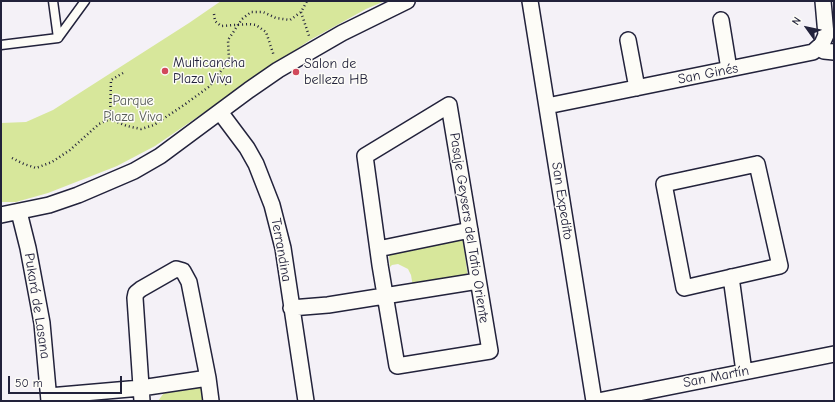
<!DOCTYPE html>
<html>
<head>
<meta charset="utf-8">
<style>
  body { margin:0 }
  #map { position:relative; width:835px; height:402px; overflow:hidden; background:#f4f1f7; font-family:"Comic Neue",sans-serif }
  canvas { display:block }
  .frame { position:absolute; inset:0; border:2px solid #22223b; pointer-events:none }
  .north { position:absolute; left:787px; top:8px; width:40px; height:40px; -webkit-text-stroke:3px #fdfcf7; paint-order:stroke; rotate:303deg; font-size:11px; font-weight:700; line-height:16px; text-align:center; color:#22223b }
  .north::after { content:''; display:block; margin:auto; width:14px; height:18px; background:#22223b; clip-path:polygon(50% 0,100% 100%,50% 72%,0 100%) }
  .scale { position:absolute; left:8px; top:376px; width:114px; height:18px; box-sizing:border-box; border:2px solid #22223b; border-top:0; padding-left:5px; font-size:12px; line-height:14px; white-space:nowrap; color:#22223b; -webkit-text-stroke:3px #fdfcf7; paint-order:stroke }
</style>
</head>
<body>
<div id="map">
<canvas width="835" height="402"></canvas>
<div class="frame"></div>
<div class="north">N</div>
<div class="scale">50 m</div>
</div>
<script>
const ctx = document.querySelector('canvas').getContext('2d');
ctx.lineJoin = 'round';
function paint(path, color) { ctx.fillStyle = color; ctx.fill(path, 'evenodd'); }
const poly = rows => new Path2D(rows.map(r => 'M' + r).join(''));
function trace(path, color, width, dash) { ctx.strokeStyle = color; ctx.lineWidth = width; ctx.lineCap = dash ? 'butt' : 'round'; ctx.setLineDash(dash || []); ctx.stroke(path); }
function drawText(font, color, halo, rows, align = 'center') {
  ctx.font = font + ' "Comic Neue",sans-serif'; ctx.lineWidth = 3; ctx.setLineDash([]); ctx.textBaseline = 'middle'; ctx.strokeStyle = halo; ctx.fillStyle = color; for (const [text, x, y, turn = 0] of rows) {
    ctx.save(); ctx.translate(x, y); ctx.rotate((+turn || 0) * Math.PI / 180); ctx.textAlign = isNaN(turn) ? turn : align; if (halo) ctx.strokeText(text, 0, 0); ctx.fillText(text, 0, 0); ctx.restore();
  }
}
paint(poly([
  [221,1,385,1,366,9,310,40,155,146,117,166,48,193,16,202,1,202,1,123,26,122,53,110,189,23],
  [463,238,468,279,413,287,411,275,408,269,398,264,392,265,390,267,389,254],
  [201,385,204,401,158,401,166,390]
]), '#d7e79b');
const service = poly([
  [53,1,58,38],
  [1,45,58,38,85,1]
]);
const minor = poly([
  [530,1,594,401],
  [721,20,729,69],
  [628,40,637,88],
  [819,48,824,51,834,52],
  [449,105,490,351,397,366,380,265,365,156,449,105],
  [547,106,813,52,822,44,826,35,823,1],
  [220,112,247,148,256,164,272,205,283,248,306,401],
  [757,164,780,266,684,288,664,184,757,164],
  [19,212,28,248,42,323,49,401],
  [1,215,49,205,78,195,134,171,160,156,249,90,278,70,342,33,407,1],
  [378,249,470,230],
  [731,277,744,372],
  [291,308,328,305,478,281],
  [49,396,141,388,208,378],
  [142,401,135,298,136,293,141,289,176,269,183,271,189,282,208,378,211,401],
  [598,401,834,354]
]);
trace(service, '#22223b', 11);
trace(minor, '#22223b', 18);
trace(poly([
  [301,12,309,36],
  [214,14,215,21,221,26,249,24,256,25,266,32,274,56],
  [219,74,228,87],
  [110,119,111,80,123,73],
  [12,158,24,164,36,168,52,162,70,150,99,124,110,119,127,126,141,129,154,125,184,105,210,86,229,60,228,40,242,19,251,12,263,12,276,18,290,20,301,12,307,1]
]), '#22223b', 2.5, [1, 3]);
trace(service, '#fdfcf7', 8);
trace(minor, '#fdfcf7', 15);
for (const [x, y, r, color] of [
  [165,71,4,"#d1495b"],
  [296,72,4,"#d1495b"]
]) { const dot = new Path2D(); dot.arc(x, y, r, 0, 2 * Math.PI); ctx.fillStyle = color; ctx.fill(dot); trace(dot, '#fdfcf7', 1.5); }
drawText('14px', '#22223b', '#fdfcf7', [
  ["Multicancha",173,63],
  ["Plaza Viva",173,79],
  ["Salon de",304,64],
  ["belleza HB",304,80]
], 'left');
drawText('14px', '#22223b', '#fdfcf7', [
  ["San Ginés",708,74,-11],
  ["San Expedito",562,201,81],
  ["Pasaje Geysers del Tatio Oriente",469,228,81],
  ["Terrandina",281,250,80],
  ["Pukará de Lasana",37,306,81],
  ["San Martín",716,377,-11]
]);
drawText('14px', '#585d58', '#fdfcf7', [
  ["Parque",133,101],
  ["Plaza Viva",133,117]
]);
</script>
</body>
</html>
